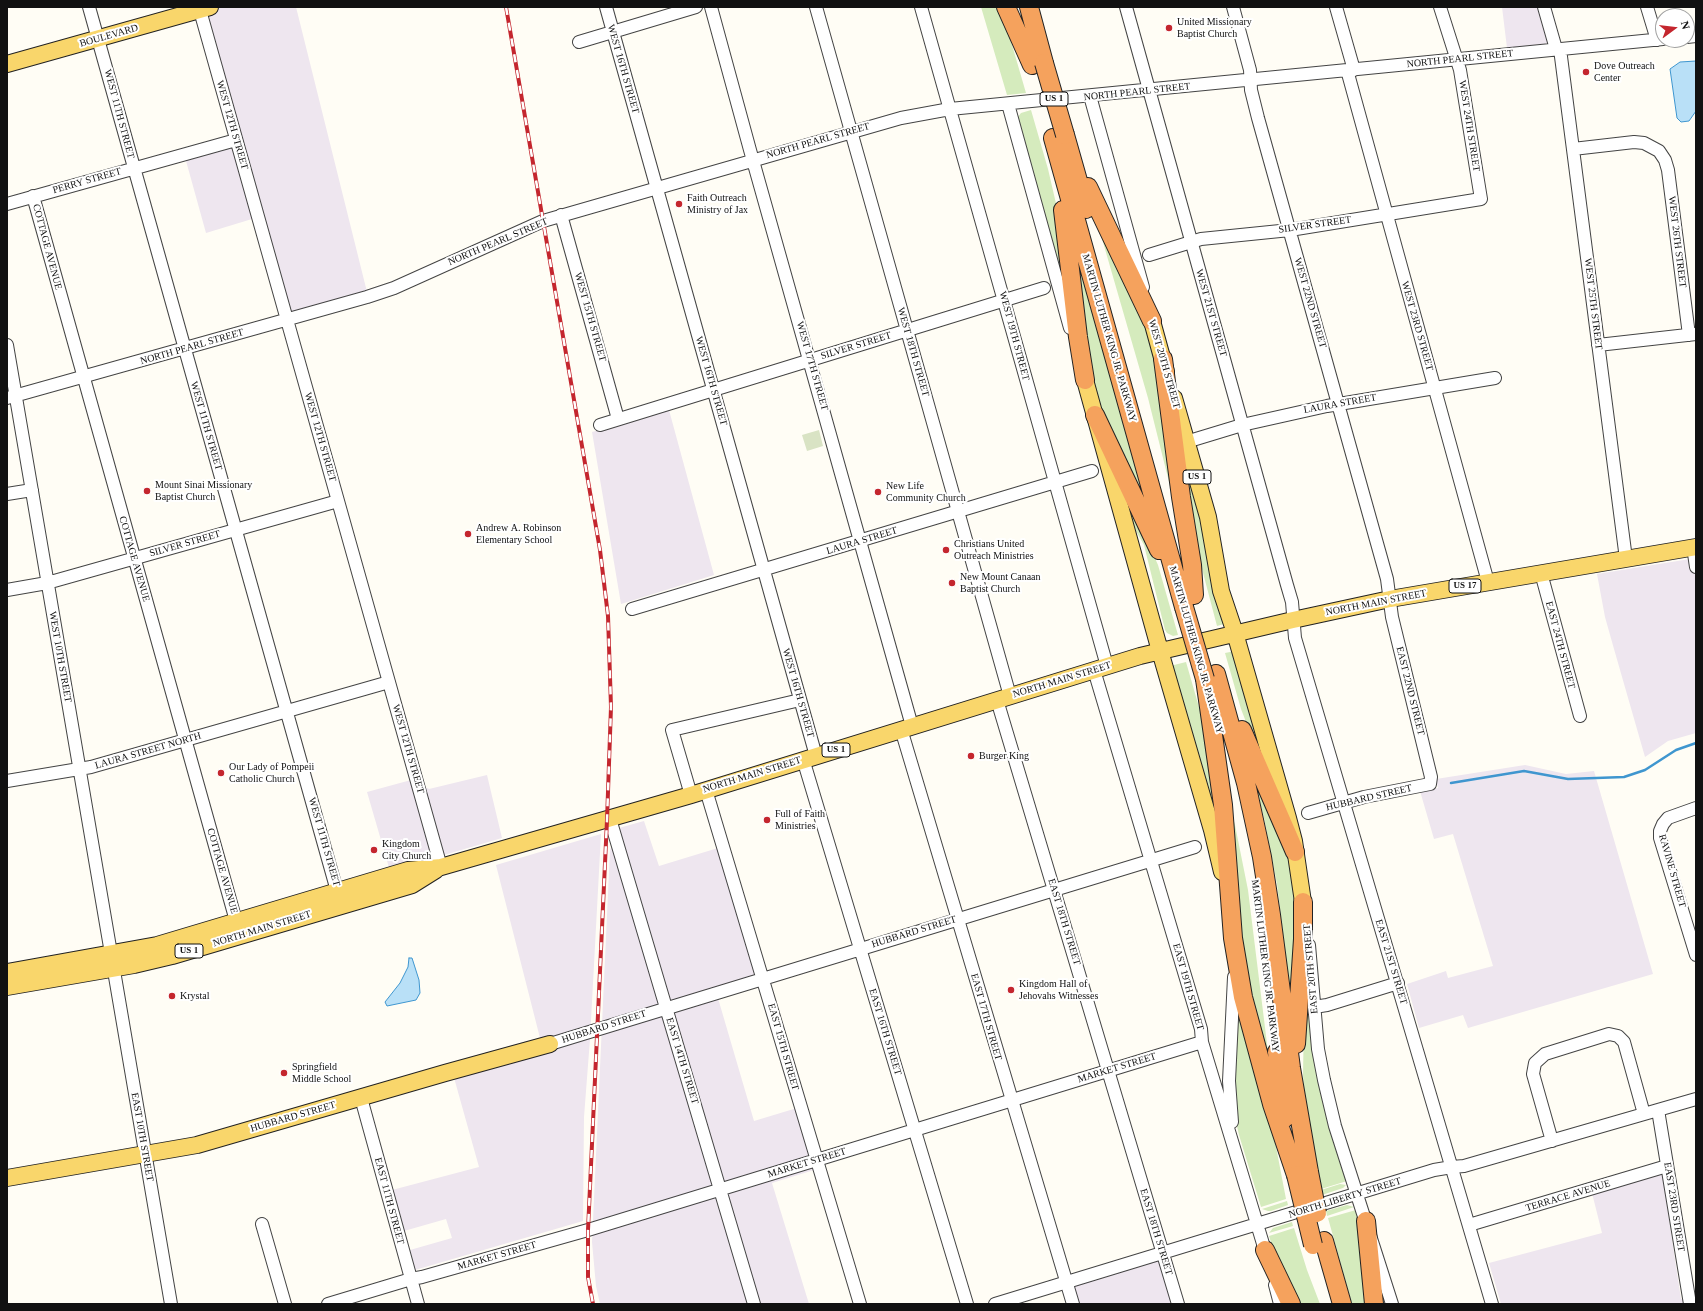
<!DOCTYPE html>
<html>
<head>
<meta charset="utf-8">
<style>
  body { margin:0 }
  #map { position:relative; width:1703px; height:1311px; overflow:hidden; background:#fffdf5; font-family:"Times New Roman",serif }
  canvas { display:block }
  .frame { position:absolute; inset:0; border:8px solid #111; pointer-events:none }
  .north { position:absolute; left:1655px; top:8px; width:40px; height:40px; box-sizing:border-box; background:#fff; border:1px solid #a0a0a0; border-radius:50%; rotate:75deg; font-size:11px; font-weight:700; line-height:16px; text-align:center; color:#111 }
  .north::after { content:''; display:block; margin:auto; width:14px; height:18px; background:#c4262e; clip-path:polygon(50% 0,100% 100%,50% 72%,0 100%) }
</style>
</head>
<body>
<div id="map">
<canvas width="1703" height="1311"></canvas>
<div class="frame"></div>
<div class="north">N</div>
</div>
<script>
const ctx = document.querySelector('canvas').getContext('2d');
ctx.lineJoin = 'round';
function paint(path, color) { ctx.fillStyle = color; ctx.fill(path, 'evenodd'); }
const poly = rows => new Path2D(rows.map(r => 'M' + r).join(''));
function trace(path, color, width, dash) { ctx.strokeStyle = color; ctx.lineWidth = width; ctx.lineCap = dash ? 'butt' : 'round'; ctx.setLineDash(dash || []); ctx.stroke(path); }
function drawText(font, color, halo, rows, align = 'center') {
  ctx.font = font + ' "Times New Roman",serif'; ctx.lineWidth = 4; ctx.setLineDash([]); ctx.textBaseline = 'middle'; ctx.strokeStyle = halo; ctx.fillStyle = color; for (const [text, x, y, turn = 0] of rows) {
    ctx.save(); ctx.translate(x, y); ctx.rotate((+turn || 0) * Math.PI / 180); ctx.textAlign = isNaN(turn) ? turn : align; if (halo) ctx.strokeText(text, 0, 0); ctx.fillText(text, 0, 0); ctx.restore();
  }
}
paint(poly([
  [221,7,296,7,367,292,280,316,252,219,206,233,183,150,229,137,195,18],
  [1502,7,1550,7,1560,42,1507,48],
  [669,410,714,575,621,604,592,432],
  [1696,558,1696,733,1668,741,1645,757,1614,649,1605,617,1597,574],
  [1525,765,1566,774,1594,771,1653,974,1468,1028,1463,1015,1419,1028,1407,984,1446,971,1448,978,1493,966,1453,834,1434,839,1420,791,1438,788,1436,779],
  [487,775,502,838,390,871,367,792,411,780,429,789],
  [644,821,659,866,718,848,756,975,715,988,754,1121,797,1108,814,1170,772,1183,809,1304,600,1304,596,1286,592,1242,610,850,619,828],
  [601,834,590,1039,584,1117,583,1221,415,1270,410,1250,452,1238,446,1219,404,1231,392,1190,479,1167,451,1067,541,1042,496,865],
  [1662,1173,1681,1299,1696,1296,1696,1304,1501,1304,1489,1263,1602,1233,1592,1193],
  [1160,1260,1173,1304,1079,1304,1073,1285]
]), '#eee6ef');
paint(poly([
  [981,7,1001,7,1026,93,1007,95],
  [1031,110,1048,169,1061,225,1073,318,1017,118,1021,113],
  [1094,211,1135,294,1160,369,1178,518,1148,398],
  [1073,237,1160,543,1100,406,1088,363],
  [1181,433,1224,624,1217,626,1192,531],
  [1108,451,1158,565,1178,635,1173,636,1167,633,1165,630,1144,545,1129,519],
  [1235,651,1282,815,1241,709,1225,653],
  [1186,662,1205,728,1227,879,1170,666],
  [1255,783,1285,845,1296,882,1292,1007,1277,884,1264,818],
  [1229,805,1235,825,1248,890,1271,1076,1245,989],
  [1305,959,1347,1181,1321,1189,1305,1105,1303,1075],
  [1238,997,1273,1131,1286,1199,1261,1207,1239,1135,1235,1117,1234,1102],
  [1340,1184,1346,1185,1343,1188,1322,1195,1321,1190],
  [1287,1201,1288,1205,1271,1211,1268,1211,1262,1209],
  [1347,1205,1354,1207,1327,1216,1326,1211],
  [1356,1210,1362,1231,1370,1304,1352,1304,1328,1218],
  [1292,1222,1293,1226,1269,1233,1273,1228],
  [1294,1228,1307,1270,1320,1304,1295,1304,1276,1258,1269,1236]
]), '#d5ebbd');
paint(poly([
  [819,430,823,446,807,451,802,435]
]), '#d9e3c4');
const water = poly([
  [1696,61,1696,111,1689,121,1681,122,1677,118,1670,69,1680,62,1696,61],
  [409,958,412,958,419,980,420,993,416,1000,387,1006,385,1002,400,983,408,967,409,958]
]);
paint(water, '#b9e0f7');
trace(water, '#3f96cf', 1);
trace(poly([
  [1451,783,1524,771,1568,779,1624,777,1645,770,1676,750,1696,743]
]), '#3f96cf', 2.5);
const minor = poly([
  [89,7,337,891],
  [199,7,441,867],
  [606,7,816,756],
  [711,7,750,150,912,726],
  [816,7,1010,696],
  [921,7,1107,666],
  [1126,7,1287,585,1292,602,1295,638,1492,1304],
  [1233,7,1250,70,1251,90,1258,118,1387,579,1392,617,1431,777,1430,784,1364,797,1308,813],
  [1336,7,1354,70],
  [1544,7,1556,49],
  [1647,7,1657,40],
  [1687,37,1696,36],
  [579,42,696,7],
  [1560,49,1626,559],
  [1347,70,1488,582],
  [1090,96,1143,287],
  [1008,104,1070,328],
  [1573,149,1634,142,1644,143,1659,151,1665,160,1668,170,1689,335],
  [33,196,236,921],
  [7,204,236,140],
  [561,215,618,419],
  [1149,255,1201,239,1290,230,1481,199,1460,70,1440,7],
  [7,345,171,1304],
  [1598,345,1696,334],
  [7,398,367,297,394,288,543,221,901,118,950,109,1663,39],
  [600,425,1044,288],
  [1186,442,1242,425,1327,406,1495,378],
  [7,494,32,490],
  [1693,547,1696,567],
  [1541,573,1580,716],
  [7,590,47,583,338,501],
  [632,609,1092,471],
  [1094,670,1201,1029,1202,1042,1267,1257],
  [997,700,1178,1304],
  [901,729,1073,1304],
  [803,759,967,1304],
  [7,781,91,767,389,682],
  [706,790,860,1304],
  [691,795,672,730,800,700],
  [1696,808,1668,818,1663,824,1660,831,1660,838,1696,955],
  [610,819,754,1304],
  [1309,945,1318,1049,1324,1080,1335,1126,1392,1304],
  [1314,1007,1327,1005,1398,983],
  [550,1044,1195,847],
  [361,1098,418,1304],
  [1658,1110,1690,1304],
  [1232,1122,1229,1081,1234,977],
  [1552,1141,1533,1074,1535,1063,1545,1054,1609,1034,1618,1036,1624,1042,1644,1114],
  [262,1224,285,1304],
  [1469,1225,1667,1166],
  [1275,1285,1280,1304],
  [328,1304,411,1279,422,1277,588,1230,1202,1042],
  [995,1304,1434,1170,1452,1167,1464,1166,1696,1099]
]);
const major = poly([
  [7,64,210,7],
  [1152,321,1166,372],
  [1085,380,1160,651,1212,830,1222,872],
  [1174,398,1208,517,1221,591,1235,633,1288,818,1294,841,1303,902],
  [7,972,157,945,408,870,441,867,691,795,1140,656,1293,620,1390,599,1696,547],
  [7,987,134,965,172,956,412,885,436,870],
  [7,1178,197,1145,445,1073,550,1044]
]);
const highway = poly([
  [1006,7,1032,65],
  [1029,7,1044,63],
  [1065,135,1086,209],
  [1053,138,1184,607],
  [1088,187,1152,321],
  [1063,210,1078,337,1085,380],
  [1163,359,1181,497,1192,565,1194,595],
  [1095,415,1159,550],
  [1216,674,1246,783,1262,857,1271,915,1291,1068,1309,1172],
  [1205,679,1223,805,1233,938,1243,997,1272,1104,1296,1175],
  [1242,730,1295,852],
  [1296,1044,1303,939,1303,902],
  [1277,1052,1285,1118],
  [1366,1221,1374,1304],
  [1324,1241,1342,1304],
  [1265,1250,1291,1304]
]);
trace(minor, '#444', 14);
trace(major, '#222', 18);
trace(highway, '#222', 20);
trace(minor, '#fff', 12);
trace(major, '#f9d66b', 16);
trace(highway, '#f5a25d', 18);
const rail = poly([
  [506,7,600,550,608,616,611,707,607,820,588,1230,588,1277,593,1304]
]);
trace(rail, '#c4262e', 4);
trace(rail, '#fff', 2.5, [8]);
const highwayBridge = poly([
  [1044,63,1065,135],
  [1184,607,1205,679],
  [1309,1172,1317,1213],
  [1296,1175,1313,1245]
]);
trace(highwayBridge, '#222', 20, []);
trace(highwayBridge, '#f5a25d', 18);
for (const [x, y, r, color] of [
  [1169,28,4,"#c4262e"],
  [1586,72,4,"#c4262e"],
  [679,204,4,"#c4262e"],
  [147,491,4,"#c4262e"],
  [878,492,4,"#c4262e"],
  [468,534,4,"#c4262e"],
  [946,550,4,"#c4262e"],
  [952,583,4,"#c4262e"],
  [971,756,4,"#c4262e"],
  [221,773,4,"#c4262e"],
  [767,820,4,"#c4262e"],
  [374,850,4,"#c4262e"],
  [1011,990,4,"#c4262e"],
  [172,996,4,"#c4262e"],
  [284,1073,4,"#c4262e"]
]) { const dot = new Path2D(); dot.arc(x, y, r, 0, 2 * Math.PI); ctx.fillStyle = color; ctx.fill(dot); trace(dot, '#fff', 1.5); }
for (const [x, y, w] of [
  [1054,99,28],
  [1197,477,28],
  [1465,586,32],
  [836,750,28],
  [189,951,28]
]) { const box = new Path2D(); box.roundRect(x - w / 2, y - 7, w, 14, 3); ctx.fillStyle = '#fff'; ctx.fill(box); trace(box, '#111', 1); }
drawText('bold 9px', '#111', null, [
  ["US 1",1054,99],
  ["US 1",1197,477],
  ["US 17",1465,586],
  ["US 1",836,750],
  ["US 1",189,951]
]);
drawText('10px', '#111', '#fff', [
  ["United Missionary",1177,22],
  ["Baptist Church",1177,34],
  ["Dove Outreach",1594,66],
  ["Center",1594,78],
  ["Faith Outreach",687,198],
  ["Ministry of Jax",687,210],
  ["Mount Sinai Missionary",155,485],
  ["Baptist Church",155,497],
  ["New Life",886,486],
  ["Community Church",886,498],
  ["Andrew A. Robinson",476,528],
  ["Elementary School",476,540],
  ["Christians United",954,544],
  ["Outreach Ministries",954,556],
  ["New Mount Canaan",960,577],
  ["Baptist Church",960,589],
  ["Burger King",979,756],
  ["Our Lady of Pompeii",229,767],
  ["Catholic Church",229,779],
  ["Full of Faith",775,814],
  ["Ministries",775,826],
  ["Kingdom",382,844],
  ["City Church",382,856],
  ["Kingdom Hall of",1019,984],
  ["Jehovahs Witnesses",1019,996],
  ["Krystal",180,996],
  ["Springfield",292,1067],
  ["Middle School",292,1079]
], 'left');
drawText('10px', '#111', '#fff', [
  ["BOULEVARD",109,36,-16],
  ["NORTH PEARL STREET",1460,59,-6],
  ["WEST 16TH STREET",623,69,74],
  ["NORTH PEARL STREET",1137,92,-6],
  ["WEST 11TH STREET",119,114,75],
  ["WEST 12TH STREET",232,125,74],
  ["WEST 24TH STREET",1469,126,81],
  ["NORTH PEARL STREET",818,141,-16],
  ["PERRY STREET",87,181,-16],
  ["SILVER STREET",1315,225,-8],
  ["NORTH PEARL STREET",498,242,-23],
  ["WEST 26TH STREET",1677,242,83],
  ["COTTAGE AVENUE",47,247,75],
  ["WEST 22ND STREET",1310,303,74],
  ["WEST 25TH STREET",1593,304,83],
  ["WEST 21ST STREET",1211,313,74],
  ["WEST 15TH STREET",590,317,74],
  ["WEST 23RD STREET",1417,326,74],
  ["WEST 19TH STREET",1014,336,75],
  ["MARTIN LUTHER KING JR. PARKWAY",1109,338,74],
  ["SILVER STREET",856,346,-17],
  ["NORTH PEARL STREET",192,347,-16],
  ["WEST 18TH STREET",913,352,74],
  ["WEST 20TH STREET",1164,364,74],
  ["WEST 17TH STREET",812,366,74],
  ["WEST 16TH STREET",711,381,74],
  ["LAURA STREET",1340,404,-10],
  ["WEST 11TH STREET",206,426,74],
  ["WEST 12TH STREET",320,437,74],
  ["LAURA STREET",862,541,-17],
  ["SILVER STREET",185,544,-16],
  ["COTTAGE AVENUE",134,559,74],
  ["NORTH MAIN STREET",1376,603,-11],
  ["EAST 24TH STREET",1560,645,75],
  ["MARTIN LUTHER KING JR. PARKWAY",1196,650,74],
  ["WEST 10TH STREET",60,657,80],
  ["NORTH MAIN STREET",1062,680,-17],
  ["EAST 22ND STREET",1410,691,76],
  ["WEST 16TH STREET",798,693,74],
  ["WEST 12TH STREET",408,749,74],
  ["LAURA STREET NORTH",148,751,-16],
  ["NORTH MAIN STREET",752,775,-17],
  ["HUBBARD STREET",1369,798,-13],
  ["WEST 11TH STREET",324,842,74],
  ["COTTAGE AVENUE",222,871,74],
  ["RAVINE STREET",1672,871,74],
  ["EAST 18TH STREET",1064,922,73],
  ["NORTH MAIN STREET",262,929,-17],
  ["HUBBARD STREET",914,932,-17],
  ["EAST 21ST STREET",1391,962,73],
  ["MARTIN LUTHER KING JR. PARKWAY",1265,966,83],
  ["EAST 20TH STREET",1311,969,-95],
  ["EAST 19TH STREET",1188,987,74],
  ["EAST 17TH STREET",986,1017,74],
  ["HUBBARD STREET",604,1027,-18],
  ["EAST 16TH STREET",885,1032,73],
  ["EAST 15TH STREET",783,1047,74],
  ["EAST 14TH STREET",682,1061,73],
  ["MARKET STREET",1117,1068,-17],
  ["HUBBARD STREET",293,1117,-16],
  ["EAST 10TH STREET",142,1137,80],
  ["MARKET STREET",807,1163,-17],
  ["TERRACE AVENUE",1568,1196,-17],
  ["NORTH LIBERTY STREET",1345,1198,-17],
  ["EAST 11TH STREET",389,1201,75],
  ["EAST 23RD STREET",1674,1207,81],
  ["EAST 18TH STREET",1156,1232,73],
  ["MARKET STREET",497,1256,-16]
]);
</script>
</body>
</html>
